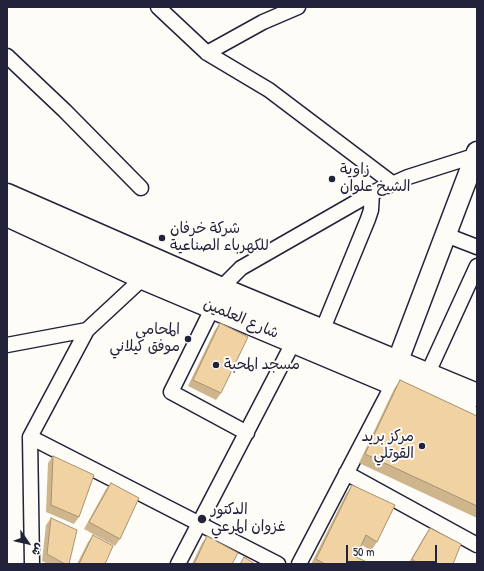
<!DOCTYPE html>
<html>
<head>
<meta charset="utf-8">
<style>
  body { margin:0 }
  #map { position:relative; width:484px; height:571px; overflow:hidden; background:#fdfcf7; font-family:"Patrick Hand","Playpen Sans Arabic",sans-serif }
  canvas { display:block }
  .frame { position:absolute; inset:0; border:8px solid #22223b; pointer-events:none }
  .north { position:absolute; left:8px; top:523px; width:40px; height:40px; -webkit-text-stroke:3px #fdfcf7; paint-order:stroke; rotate:124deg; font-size:11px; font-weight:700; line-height:16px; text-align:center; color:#22223b }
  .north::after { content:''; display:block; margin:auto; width:14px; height:18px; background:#22223b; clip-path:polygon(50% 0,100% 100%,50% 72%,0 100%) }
  .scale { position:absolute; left:346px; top:545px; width:91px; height:18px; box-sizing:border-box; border:2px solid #22223b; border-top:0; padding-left:5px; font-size:12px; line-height:14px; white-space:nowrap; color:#22223b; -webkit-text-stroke:3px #fdfcf7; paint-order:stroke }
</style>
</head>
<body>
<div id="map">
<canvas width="484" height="571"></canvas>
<div class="frame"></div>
<div class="north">ش</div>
<div class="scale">50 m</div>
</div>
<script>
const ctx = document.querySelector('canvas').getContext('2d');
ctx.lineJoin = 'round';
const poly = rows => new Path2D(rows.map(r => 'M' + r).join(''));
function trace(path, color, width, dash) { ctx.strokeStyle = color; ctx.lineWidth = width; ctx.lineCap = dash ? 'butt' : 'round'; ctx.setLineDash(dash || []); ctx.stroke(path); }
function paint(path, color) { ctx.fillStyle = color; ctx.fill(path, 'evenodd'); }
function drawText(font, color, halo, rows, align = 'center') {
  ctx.font = font + ' "Patrick Hand","Playpen Sans Arabic",sans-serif'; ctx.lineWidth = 4; ctx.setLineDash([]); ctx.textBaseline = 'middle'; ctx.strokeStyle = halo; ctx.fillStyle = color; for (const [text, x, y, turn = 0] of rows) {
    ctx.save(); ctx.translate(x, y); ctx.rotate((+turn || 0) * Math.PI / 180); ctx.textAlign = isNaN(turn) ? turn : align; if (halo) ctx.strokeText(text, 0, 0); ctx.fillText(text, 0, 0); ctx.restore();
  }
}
const street = poly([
  [158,7,207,53,269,90,392,183],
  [207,53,263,22,298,7],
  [7,56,65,111,141,188],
  [446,235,477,247],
  [224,290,228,281,241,268,372,193,408,177,477,155],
  [213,307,171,392,247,433],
  [322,331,368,219,371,210,372,193],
  [7,345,87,330,143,278],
  [427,375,477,266],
  [30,437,278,564],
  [346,473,477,545],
  [32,564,30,437,87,330],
  [178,564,294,341],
  [299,564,393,384]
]);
const secondary = poly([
  [397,363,477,152]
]);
const primary = poly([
  [7,195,224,290,477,395],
  [7,215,143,278,477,419]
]);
trace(street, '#22223b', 17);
trace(secondary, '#22223b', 23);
trace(primary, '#22223b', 25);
trace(street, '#fdfcf7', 14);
trace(secondary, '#fdfcf7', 20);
trace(primary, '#fdfcf7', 22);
paint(poly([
  [220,323,221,393,216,400,188,386,215,330],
  [400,380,477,416,477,518,359,463,394,389],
  [53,456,79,517,74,524,46,512,48,463],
  [111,483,120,539,115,546,84,529,106,489],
  [352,485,377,542,371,551,362,545,356,557,371,564,311,564,346,494],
  [51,518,69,564,48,564,42,561,46,525],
  [430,528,453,564,408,564,424,537],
  [93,535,105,564,77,564,88,542],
  [207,536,232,564,192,564,202,543]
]), '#ceb58c');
const building = poly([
  [220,323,248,337,221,393,193,380,220,323],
  [400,380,477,416,477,506,365,454,400,380],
  [53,456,94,475,79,517,51,505,53,456],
  [111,483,139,498,120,539,89,522,111,483],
  [352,485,395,505,377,542,366,535,356,557,371,564,325,564,316,559,352,485],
  [51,518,77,530,69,564,65,564,47,554,51,518],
  [430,528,461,544,453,564,418,564,412,559,430,528],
  [93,535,113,546,105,564,79,564,93,535],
  [207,536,238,553,232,564,194,564,207,536],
  [244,557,255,564,240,564,244,557]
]);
paint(building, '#f0d2a3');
trace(building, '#a89372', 1);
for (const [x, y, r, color] of [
  [332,179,4,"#22223b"],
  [162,238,4,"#22223b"],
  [188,339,4,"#22223b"],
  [216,365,4,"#22223b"],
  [422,446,4,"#22223b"],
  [202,519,5,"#22223b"]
]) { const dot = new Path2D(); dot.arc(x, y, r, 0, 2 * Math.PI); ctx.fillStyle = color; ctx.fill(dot); trace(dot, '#fdfcf7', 1.5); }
drawText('15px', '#22223b', '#fdfcf7', [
  ["زاوية",340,170],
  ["الشيخ علوان",340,187],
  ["شركة خرفان",170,229],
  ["للكهرباء الصناعية",170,246],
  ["المحامي",180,330,"right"],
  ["موفق كيلاني",180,347,"right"],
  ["مسجد المحبة",224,365],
  ["مركز بريد",414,437,"right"],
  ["القوتلي",414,454,"right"],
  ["الدكتور",211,510],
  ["غزوان المرعي",211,527]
], 'left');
drawText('15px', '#22223b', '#fdfcf7', [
  ["شارع العلمين",241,319,23]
]);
</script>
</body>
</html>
